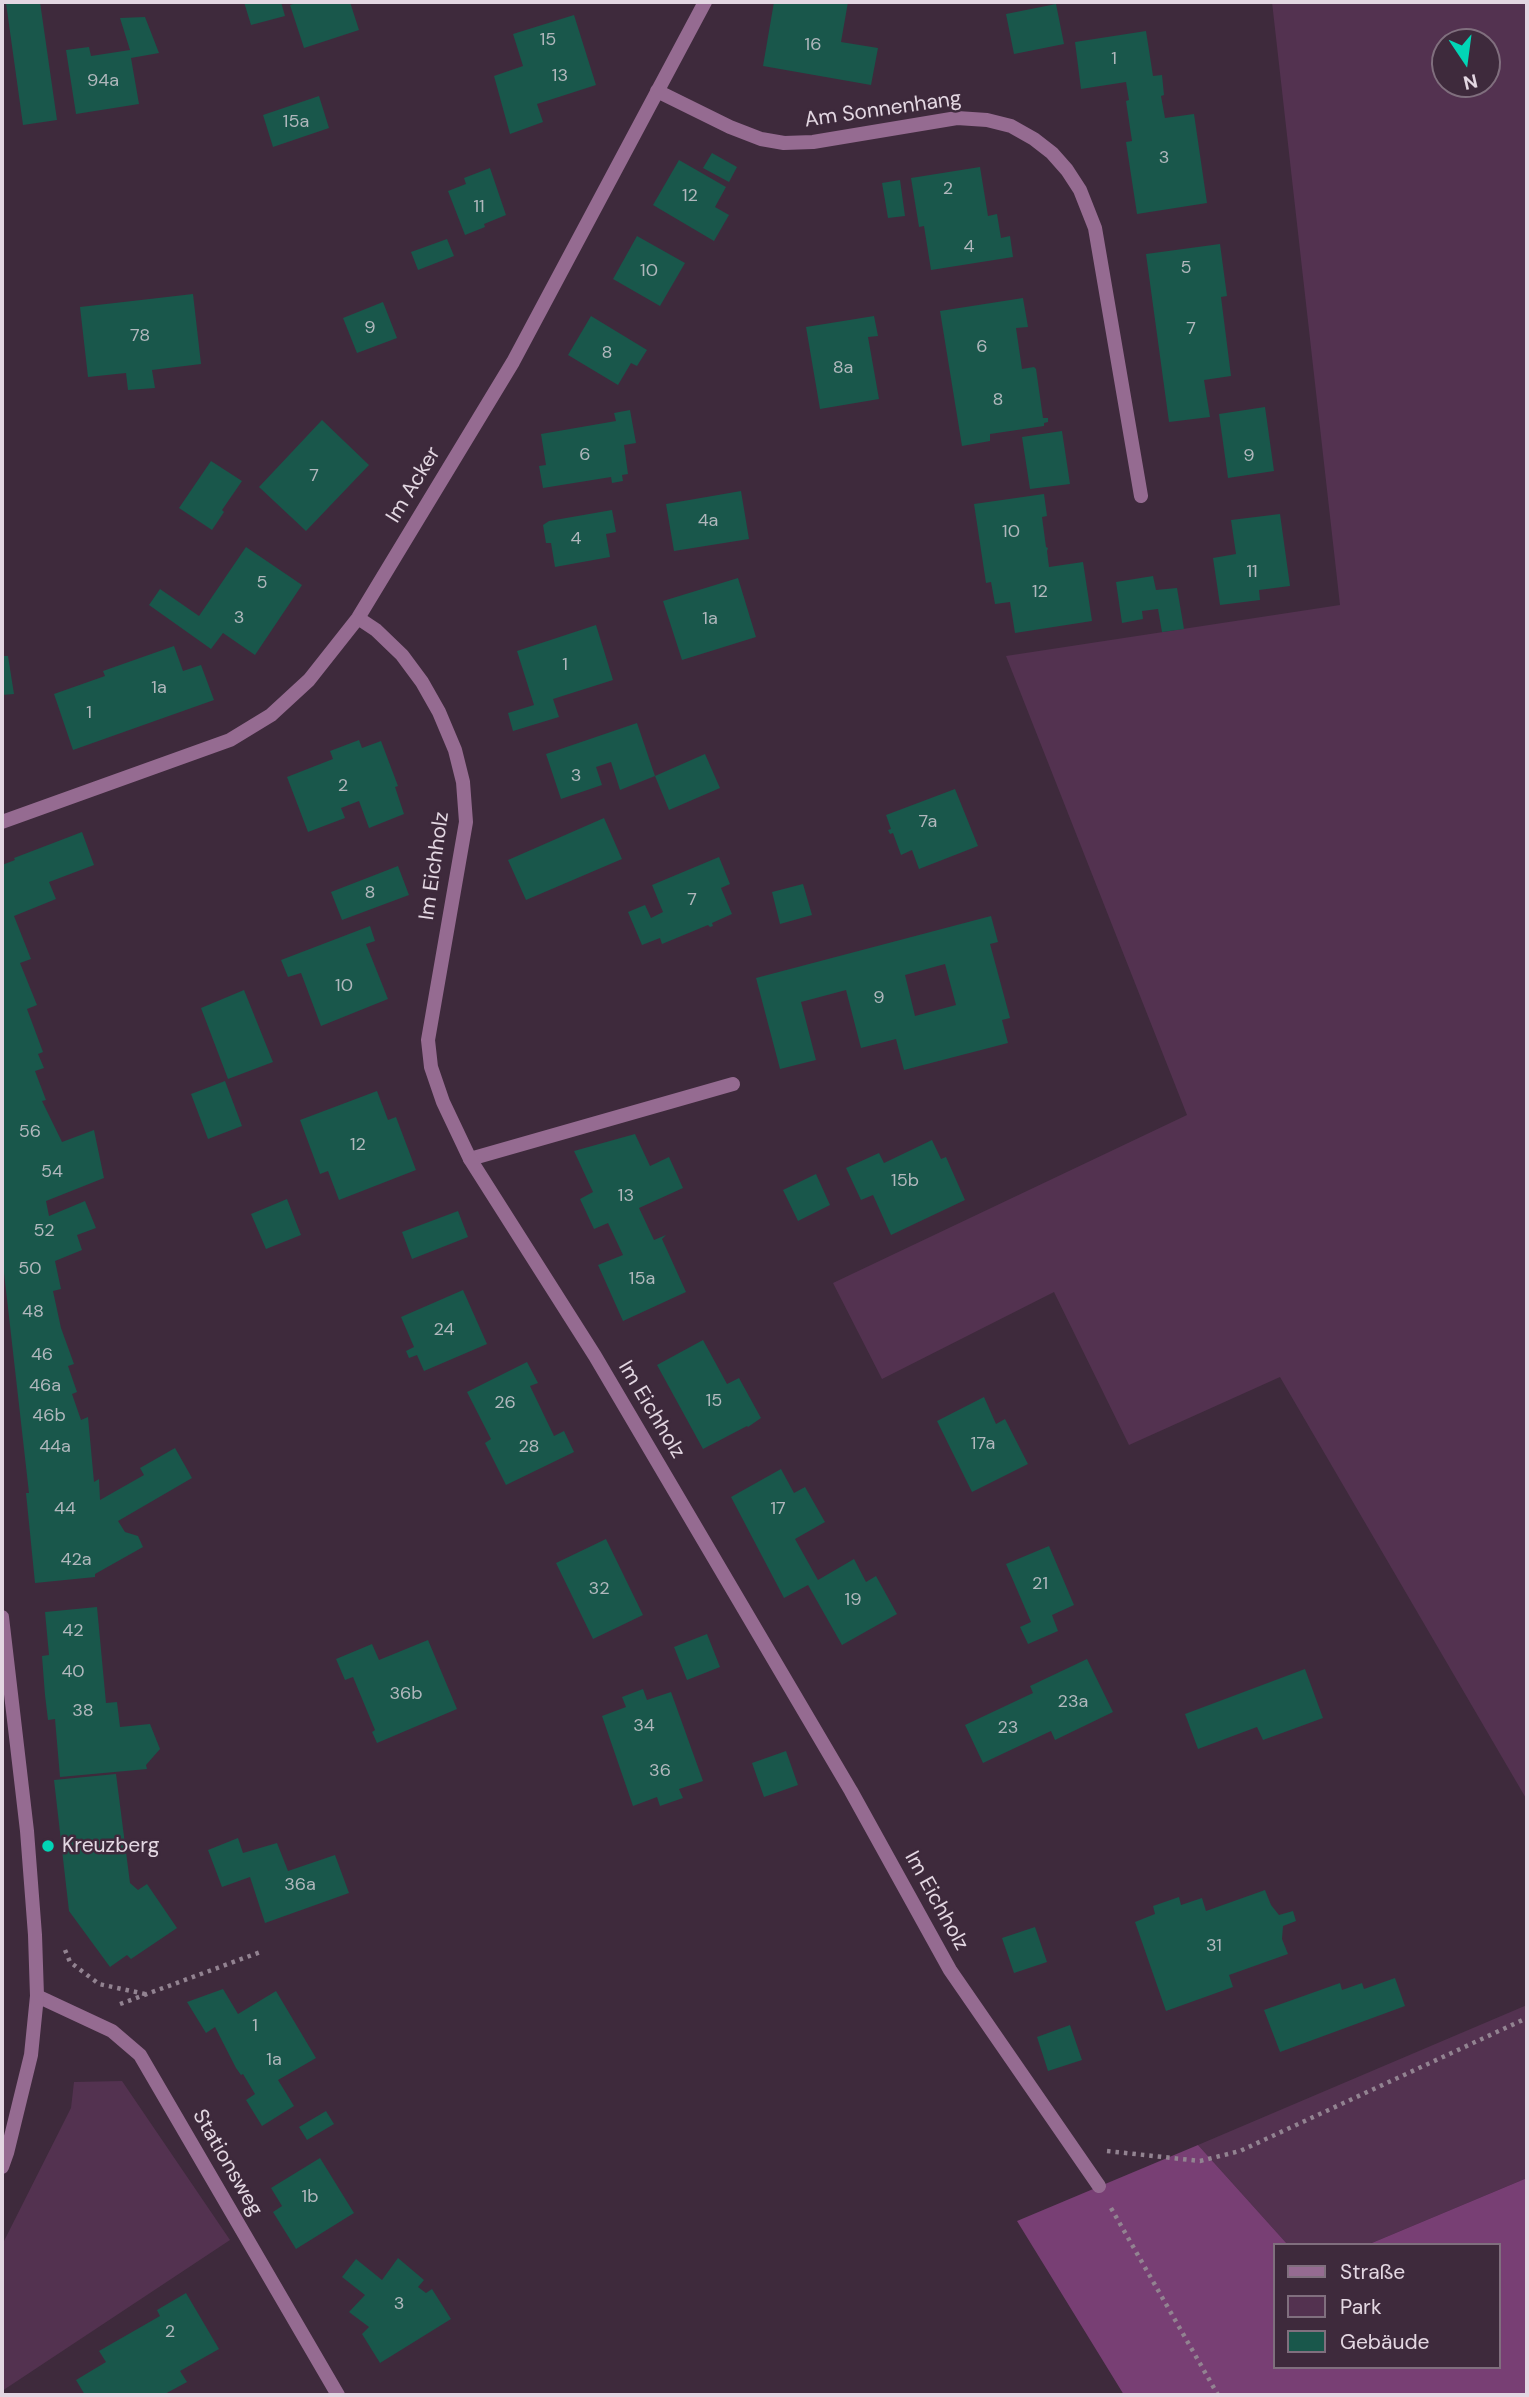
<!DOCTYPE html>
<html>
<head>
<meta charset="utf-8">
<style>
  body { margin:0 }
  #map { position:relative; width:1529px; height:2397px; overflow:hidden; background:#3e2a3c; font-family:"DM Sans",sans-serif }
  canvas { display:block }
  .frame { position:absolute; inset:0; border:4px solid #e3d7e2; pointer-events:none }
  .legend { position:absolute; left:1273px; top:2243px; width:228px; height:126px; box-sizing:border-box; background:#3e2a3c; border:2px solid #806f7e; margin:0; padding:9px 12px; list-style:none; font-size:21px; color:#e3d7e2 }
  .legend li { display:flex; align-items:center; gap:14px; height:35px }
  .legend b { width:35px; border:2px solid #806f7e }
  .north { position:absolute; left:1431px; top:28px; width:70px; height:70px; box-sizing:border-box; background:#3e2a3c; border:2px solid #806f7e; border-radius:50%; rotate:167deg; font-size:19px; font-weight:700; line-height:28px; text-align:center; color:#e3d7e2 }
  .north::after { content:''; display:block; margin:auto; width:24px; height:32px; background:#02d5b6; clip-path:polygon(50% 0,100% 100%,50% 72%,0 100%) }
</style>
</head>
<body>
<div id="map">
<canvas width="1529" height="2397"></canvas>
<div class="frame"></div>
<ul class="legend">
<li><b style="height:9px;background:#956b91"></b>Straße</li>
<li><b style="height:19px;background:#533250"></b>Park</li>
<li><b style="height:19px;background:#19574b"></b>Gebäude</li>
</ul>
<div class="north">N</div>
</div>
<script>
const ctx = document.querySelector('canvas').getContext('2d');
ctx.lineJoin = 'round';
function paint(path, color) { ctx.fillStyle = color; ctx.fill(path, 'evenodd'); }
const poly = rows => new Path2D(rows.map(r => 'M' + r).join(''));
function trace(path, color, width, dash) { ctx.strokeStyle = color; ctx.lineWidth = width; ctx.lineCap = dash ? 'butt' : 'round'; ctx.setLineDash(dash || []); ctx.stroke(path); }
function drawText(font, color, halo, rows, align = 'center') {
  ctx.font = font + ' "DM Sans",sans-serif'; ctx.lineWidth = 5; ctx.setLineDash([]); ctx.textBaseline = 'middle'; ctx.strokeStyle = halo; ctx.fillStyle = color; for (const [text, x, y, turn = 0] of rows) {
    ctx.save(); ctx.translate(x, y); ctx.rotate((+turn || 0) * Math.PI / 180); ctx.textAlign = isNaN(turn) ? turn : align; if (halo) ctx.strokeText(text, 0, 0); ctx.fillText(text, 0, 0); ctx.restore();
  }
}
paint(poly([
  [1272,2,1527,2,1527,1800,1280,1377,1129,1445,1054,1292,882,1379,833,1283,1187,1115,1006,656,1340,605],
  [1445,42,1487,42,1487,84,1445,84],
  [1527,2005,1527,2178,1367,2245,1288,2245,1198,2145],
  [122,2081,230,2240,2,2391,2,2245,71,2108,74,2082]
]), '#533250');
paint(poly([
  [1198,2145,1288,2245,1275,2245,1275,2367,1499,2367,1499,2245,1367,2245,1527,2178,1527,2395,1124,2395,1017,2221]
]), '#783f74');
paint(poly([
  [13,2,40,2,57,120,23,125,6,3],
  [244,2,281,2,285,16,251,25],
  [300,2,350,2,359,30,304,48,290,5],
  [774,2,848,2,841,42,878,48,871,85,763,66],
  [1056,4,1064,44,1014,54,1006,14],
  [574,15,596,85,537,104,543,122,510,134,494,76,523,66,513,34],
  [145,17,159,53,131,58,139,104,76,114,66,50,89,47,91,56,130,50,120,18],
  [1146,31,1153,76,1162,75,1164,95,1161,96,1165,118,1194,114,1207,203,1137,214,1126,142,1132,141,1126,101,1129,100,1126,82,1081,89,1075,42],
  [319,96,329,128,273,147,263,115],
  [712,153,737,167,729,182,703,168],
  [679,160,726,187,715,207,729,215,714,241,653,205],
  [980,167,988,216,997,214,1001,238,1010,236,1013,257,931,270,924,226,919,227,911,178],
  [490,168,506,215,484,224,485,227,465,235,448,191,466,184,464,178],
  [900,180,905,216,888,218,882,183],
  [637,236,685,263,660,306,613,279],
  [447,239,454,256,418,270,411,252],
  [1220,244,1227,296,1221,297,1231,376,1204,380,1210,417,1169,422,1146,254],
  [193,294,201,364,152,370,155,388,128,390,126,373,88,377,80,307],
  [1023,298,1028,327,1016,328,1022,369,1034,367,1036,369,1043,418,1048,418,1048,422,1044,423,1044,426,990,434,990,441,962,446,940,311],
  [383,302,397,338,357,353,343,318],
  [591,316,647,350,637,366,631,363,618,385,568,355],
  [874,316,878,336,868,337,879,399,820,409,806,327],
  [1265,407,1274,471,1228,478,1219,414],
  [630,410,636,443,624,445,628,474,622,475,623,481,612,483,611,477,543,488,539,466,546,465,541,434,616,421,614,413],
  [322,420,369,465,306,531,259,487],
  [1062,431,1070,484,1030,489,1022,437],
  [211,461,242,481,222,510,224,512,212,530,179,508],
  [741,491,749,539,674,551,666,504],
  [1044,494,1047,516,1042,517,1046,547,1048,548,1047,551,1049,567,1083,562,1092,621,1015,633,1010,602,995,604,991,582,986,583,974,504],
  [612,510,616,532,606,534,610,557,555,567,551,543,546,543,543,525,549,521],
  [1280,514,1290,586,1259,590,1260,600,1220,605,1213,558,1236,554,1231,520],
  [246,547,302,585,255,655,223,633,211,649,149,605,160,589,199,616],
  [1153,576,1156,590,1177,588,1184,629,1162,632,1158,609,1142,611,1143,619,1122,623,1116,582],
  [738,578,756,637,682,660,663,601],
  [596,625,613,680,553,699,559,717,513,731,508,713,534,705,517,651],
  [174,646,183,671,201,665,214,700,73,750,54,694,105,676,103,671],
  [2,656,8,656,14,694,2,695],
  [637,723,655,776,620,790,611,762,596,767,602,785,561,799,546,754],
  [359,740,362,748,381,741,398,786,395,787,404,814,369,828,359,801,341,808,345,818,308,832,287,777,333,759,330,751],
  [705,754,720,788,669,810,655,776],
  [955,789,978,846,919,869,912,850,901,855,893,833,890,834,888,830,891,829,886,815],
  [604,818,622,859,526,900,508,860],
  [82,832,94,865,49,882,56,899,14,916,31,959,20,963,37,1005,27,1009,43,1052,38,1054,44,1068,35,1071,46,1100,42,1101,62,1142,94,1130,104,1178,46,1201,49,1216,85,1201,96,1228,77,1235,82,1250,55,1261,61,1289,53,1291,61,1328,74,1364,68,1366,77,1392,72,1394,81,1420,88,1417,94,1482,99,1479,100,1500,144,1475,140,1468,175,1448,192,1478,118,1521,125,1532,138,1536,143,1547,95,1574,95,1577,35,1583,26,1493,29,1493,2,1255,2,865,15,860,14,858],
  [719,857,730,884,721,888,732,914,712,923,713,926,710,927,708,925,662,944,660,938,642,945,628,912,645,905,651,918,663,912,652,885],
  [398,866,409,895,342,920,331,892],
  [803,884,812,915,780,924,772,892],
  [991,916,998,942,990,944,1010,1018,1002,1020,1008,1043,904,1070,896,1039,861,1048,846,990,801,1002,816,1060,780,1069,756,978],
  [945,964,956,1005,915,1016,905,975],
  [370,926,375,941,366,944,388,999,321,1026,301,973,288,977,281,960],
  [244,990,273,1062,228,1079,201,1008],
  [225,1081,242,1126,208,1139,191,1094],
  [377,1091,388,1120,396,1117,416,1170,339,1200,328,1171,320,1174,300,1120],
  [635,1134,650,1166,669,1157,683,1188,639,1208,654,1240,666,1235,662,1239,686,1292,623,1321,598,1265,623,1255,608,1223,594,1229,580,1199,593,1192,574,1151],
  [932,1140,941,1159,946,1157,965,1200,891,1235,873,1195,861,1200,846,1168,879,1153,884,1163],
  [816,1174,830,1205,798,1221,783,1190],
  [287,1199,301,1235,266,1249,251,1214],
  [458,1211,468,1237,412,1259,402,1232],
  [463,1290,487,1344,424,1371,417,1355,409,1358,406,1351,414,1347,401,1317],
  [703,1340,727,1384,739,1378,761,1418,748,1427,747,1426,703,1449,657,1365],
  [527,1362,538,1383,530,1386,554,1436,564,1431,574,1452,506,1485,485,1443,491,1439,467,1392],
  [984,1397,996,1424,1005,1419,1028,1464,972,1492,937,1421],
  [781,1469,794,1493,805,1487,825,1522,795,1539,818,1580,854,1559,866,1582,876,1576,897,1614,842,1645,808,1585,784,1598,731,1497],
  [606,1539,643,1615,593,1639,556,1563],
  [1049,1546,1074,1605,1052,1615,1058,1631,1028,1644,1020,1627,1031,1622,1006,1564],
  [97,1607,106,1703,117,1702,120,1727,150,1724,160,1749,146,1765,147,1769,60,1777,55,1719,48,1720,45,1695,42,1656,49,1655,45,1612],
  [707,1634,720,1667,687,1680,674,1647],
  [428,1640,457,1709,377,1743,372,1732,375,1730,353,1677,345,1680,336,1659,372,1644,379,1660],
  [1087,1659,1113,1712,1055,1740,1051,1731,983,1763,965,1725,1033,1693,1030,1686],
  [1305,1669,1323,1718,1263,1740,1257,1727,1198,1749,1185,1714],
  [643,1689,647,1700,671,1692,703,1781,679,1789,683,1798,660,1806,657,1797,633,1806,602,1716,626,1707,622,1697],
  [786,1751,798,1785,764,1797,752,1763],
  [116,1774,130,1883,138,1890,147,1884,177,1928,131,1959,127,1955,110,1967,69,1911,54,1780],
  [238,1838,243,1853,277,1843,288,1871,335,1855,349,1893,265,1923,250,1877,222,1887,208,1850],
  [1265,1890,1271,1905,1279,1915,1293,1911,1296,1921,1283,1926,1282,1939,1288,1954,1229,1975,1233,1987,1166,2011,1135,1922,1155,1914,1153,1906,1179,1897,1181,1905,1202,1898,1206,1911],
  [1035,1927,1047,1962,1014,1973,1002,1938],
  [1395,1978,1405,2006,1280,2052,1264,2010,1340,1983,1342,1990,1362,1983,1364,1989],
  [223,1989,238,2014,276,1991,316,2058,278,2080,294,2106,262,2126,246,2100,255,2094,243,2074,241,2075,236,2068,215,2027,206,2033,187,2002],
  [1070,2025,1082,2060,1048,2071,1037,2037],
  [326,2111,334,2124,307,2140,299,2127],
  [320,2158,354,2213,296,2249,273,2212,282,2206,271,2188],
  [398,2258,424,2280,418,2287,426,2293,432,2289,451,2319,380,2363,362,2334,369,2327,349,2312,365,2295,342,2277,356,2259,382,2280],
  [186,2293,219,2349,180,2371,187,2382,163,2395,85,2395,76,2380,106,2362,99,2351,160,2316,157,2310]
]), '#19574b');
trace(poly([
  [65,1950,70,1962,99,1984,145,1994],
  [120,2004,263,1951],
  [1107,2151,1200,2161,1240,2151,1527,2018],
  [1111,2208,1218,2395]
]), '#928391', 4.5, [3.5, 5]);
trace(poly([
  [470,1159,733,1084]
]), '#956b91', 14);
trace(poly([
  [657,91,730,127,761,139,784,143,813,142,957,118,987,120,1011,126,1034,139,1052,153,1067,170,1080,190,1095,228,1141,496],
  [358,618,376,630,402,655,422,682,439,712,455,750,463,782,466,822,428,1040,431,1067,443,1102,470,1159,595,1356,851,1791,950,1970,1099,2186],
  [2,822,230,740,271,715,309,680,358,618,513,362,705,2],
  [37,1996,112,2031,140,2055,338,2395]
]), '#956b91', 14);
trace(poly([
  [2,1617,27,1831,35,1935,37,1996,31,2055,7,2153,2,2167]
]), '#956b91', 14);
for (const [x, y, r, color] of [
  [48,1846,7,"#02d5b6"]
]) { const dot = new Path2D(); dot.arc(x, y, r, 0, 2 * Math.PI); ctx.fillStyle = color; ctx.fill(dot); trace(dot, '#3e2a3c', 2.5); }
drawText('18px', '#b0b7bc', null, [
  ["15",548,40],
  ["16",813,45],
  ["1",1114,59],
  ["13",560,76],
  ["94a",103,81],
  ["15a",296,122],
  ["3",1164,158],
  ["2",948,189],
  ["12",690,196],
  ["11",479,207],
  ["4",969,247],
  ["5",1186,268],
  ["10",649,271],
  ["9",370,328],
  ["7",1191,329],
  ["78",140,336],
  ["6",982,347],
  ["8",607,353],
  ["8a",843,368],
  ["8",998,400],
  ["6",585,455],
  ["9",1249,456],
  ["7",314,476],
  ["4a",708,521],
  ["10",1011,532],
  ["4",576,539],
  ["11",1252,572],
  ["5",262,583],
  ["12",1040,592],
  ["3",239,618],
  ["1a",710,619],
  ["1",565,665],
  ["1a",159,688],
  ["1",89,713],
  ["3",576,776],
  ["2",343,786],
  ["7a",928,822],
  ["8",370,893],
  ["7",692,900],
  ["10",344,986],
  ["9",879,998],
  ["56",30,1132],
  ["12",358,1145],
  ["54",52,1172],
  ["15b",905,1181],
  ["13",626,1196],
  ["52",44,1231],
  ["50",30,1269],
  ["15a",642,1279],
  ["48",33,1312],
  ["24",444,1330],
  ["46",42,1355],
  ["46a",45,1386],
  ["15",714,1401],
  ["26",505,1403],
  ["46b",49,1416],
  ["17a",983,1444],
  ["44a",55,1447],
  ["28",529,1447],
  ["44",65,1509],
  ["17",778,1509],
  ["42a",76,1560],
  ["21",1040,1584],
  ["32",599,1589],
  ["19",853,1600],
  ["42",73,1631],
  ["40",73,1672],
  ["36b",406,1694],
  ["23a",1073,1702],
  ["38",83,1711],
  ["34",644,1726],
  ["23",1008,1728],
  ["36",660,1771],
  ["36a",300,1885],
  ["31",1214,1946],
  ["1",255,2026],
  ["1a",274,2060],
  ["1b",310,2197],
  ["3",399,2304],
  ["2",170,2332]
]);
drawText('21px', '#e3d7e2', '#3e2a3c', [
  ["Am Sonnenhang",883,110,-8],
  ["Im Acker",414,485,-59],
  ["Im Eichholz",435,866,-82],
  ["Im Eichholz",651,1410,59],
  ["Im Eichholz",936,1901,61],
  ["Stationsweg",227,2163,60]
]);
drawText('21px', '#e3d7e2', '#3e2a3c', [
  ["Kreuzberg",62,1846]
], 'left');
</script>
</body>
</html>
